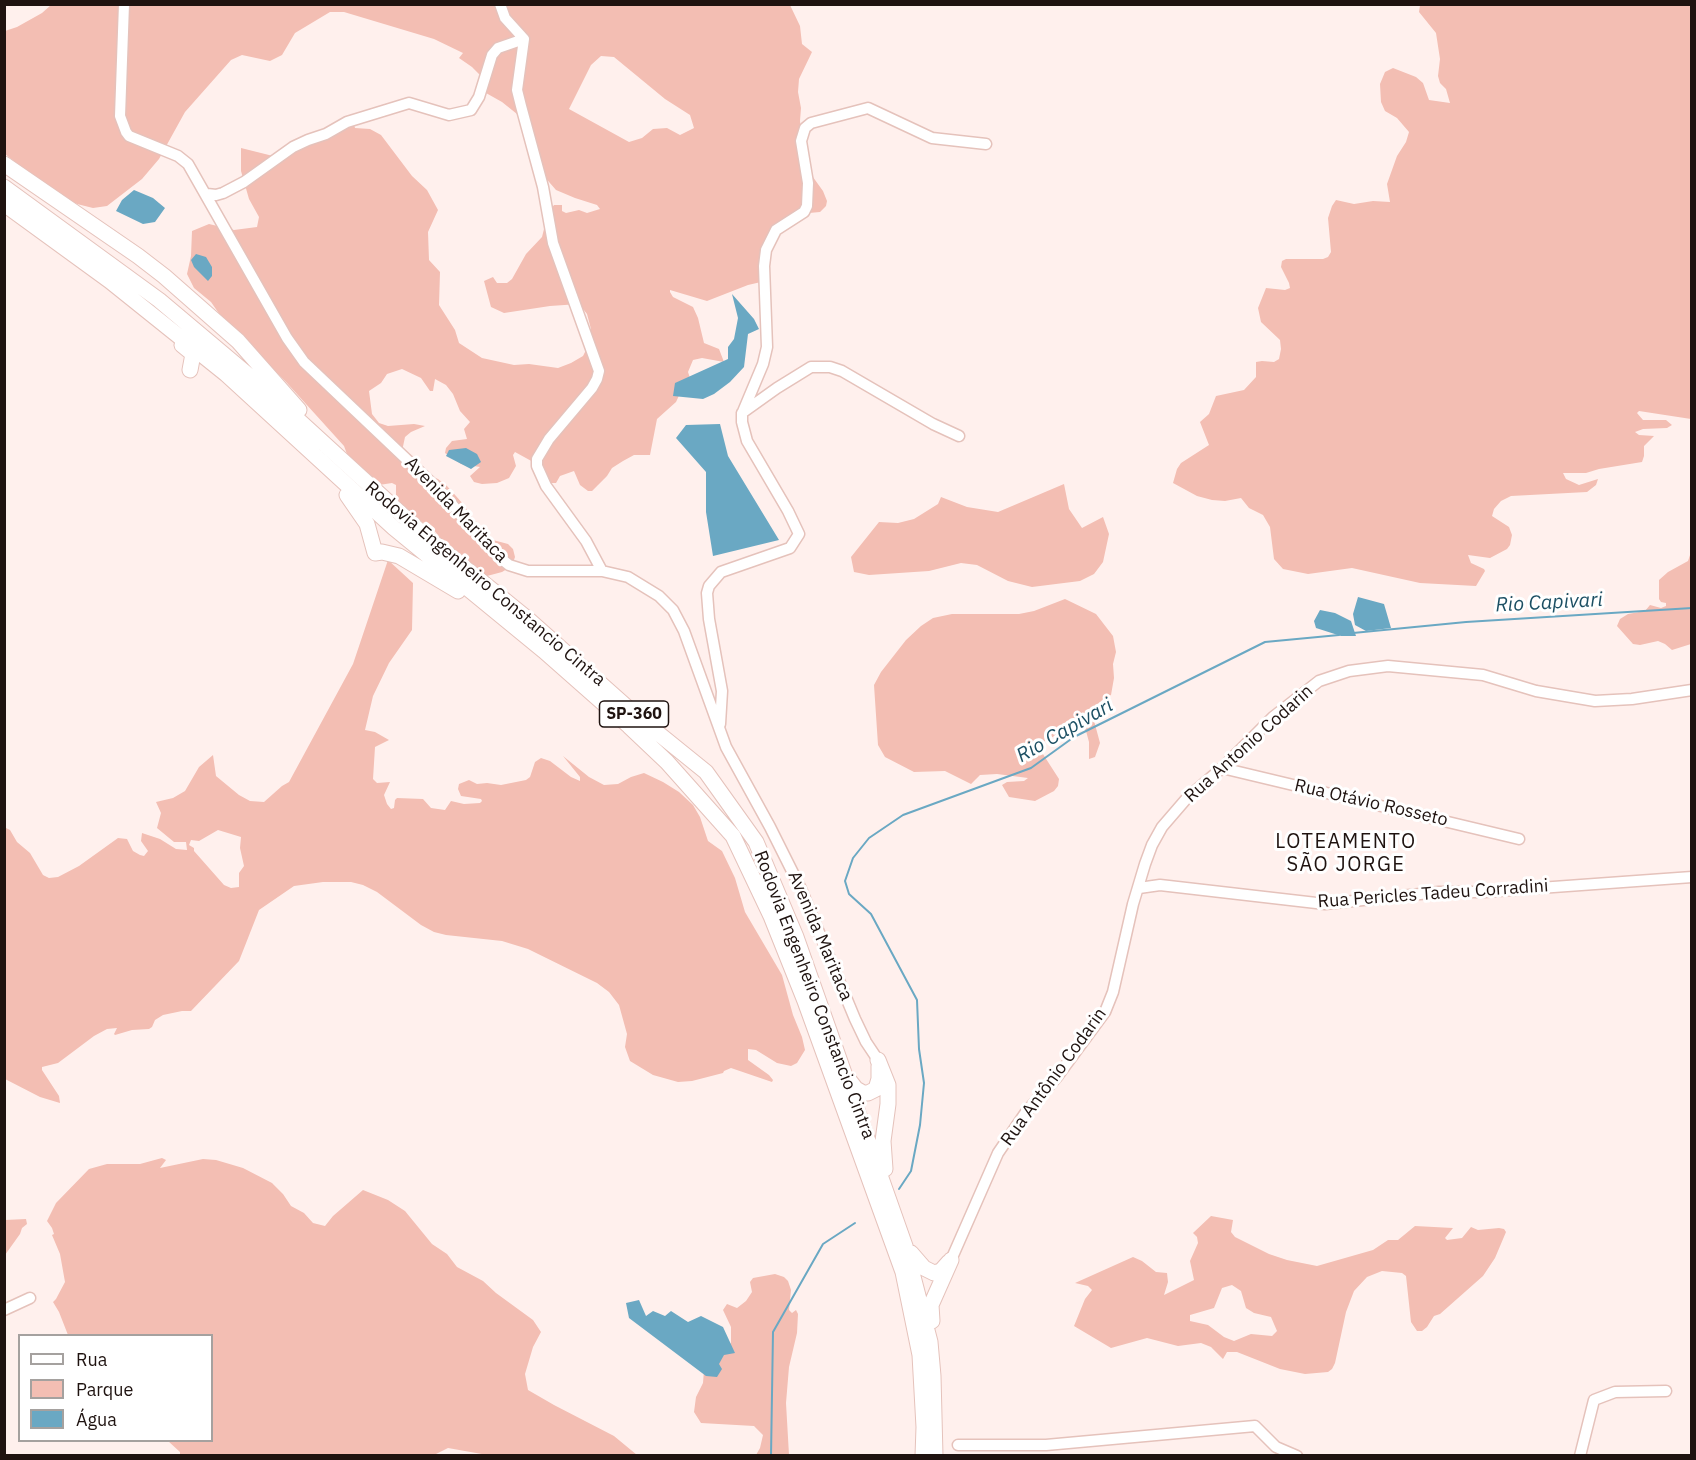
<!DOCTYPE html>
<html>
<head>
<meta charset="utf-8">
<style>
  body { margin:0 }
  #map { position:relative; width:1696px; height:1460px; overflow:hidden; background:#fff0ed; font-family:"IBM Plex Sans",sans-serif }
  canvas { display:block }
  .frame { position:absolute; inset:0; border:6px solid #1f1310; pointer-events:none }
  .legend { position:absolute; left:18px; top:1334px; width:195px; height:108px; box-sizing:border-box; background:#fff; border:2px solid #a5a19f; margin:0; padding:8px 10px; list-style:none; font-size:18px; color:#1f1310 }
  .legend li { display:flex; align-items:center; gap:12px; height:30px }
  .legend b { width:30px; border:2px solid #a5a19f }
</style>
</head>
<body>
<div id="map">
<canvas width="1696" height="1460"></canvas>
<div class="frame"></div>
<ul class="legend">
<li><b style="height:8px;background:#fff"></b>Rua</li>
<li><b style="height:16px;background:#f3beb3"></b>Parque</li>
<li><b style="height:16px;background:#6aa8c3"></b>Água</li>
</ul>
</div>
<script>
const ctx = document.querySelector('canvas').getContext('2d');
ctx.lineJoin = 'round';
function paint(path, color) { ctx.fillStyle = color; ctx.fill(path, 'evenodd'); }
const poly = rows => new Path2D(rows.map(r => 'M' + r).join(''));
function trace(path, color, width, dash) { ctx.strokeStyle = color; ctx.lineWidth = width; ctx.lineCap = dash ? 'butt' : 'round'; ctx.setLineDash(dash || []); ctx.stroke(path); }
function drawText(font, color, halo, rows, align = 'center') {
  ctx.font = font + ' "IBM Plex Sans",sans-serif'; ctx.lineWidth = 6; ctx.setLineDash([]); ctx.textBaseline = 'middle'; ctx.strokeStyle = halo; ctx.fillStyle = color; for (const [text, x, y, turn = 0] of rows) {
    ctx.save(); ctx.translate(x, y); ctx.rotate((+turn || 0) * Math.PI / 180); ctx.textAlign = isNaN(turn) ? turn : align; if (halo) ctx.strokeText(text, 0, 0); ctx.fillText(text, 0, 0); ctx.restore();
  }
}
paint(poly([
  [51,5,790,5,800,26,802,44,812,52,799,79,798,92,801,108,800,121,805,166,823,191,827,201,826,206,820,212,809,213,794,219,772,241,761,282,748,285,707,301,670,290,670,292,673,297,693,307,698,318,704,343,719,349,724,362,702,358,693,360,688,372,691,381,683,387,676,402,657,419,650,455,634,455,623,461,612,468,607,476,592,491,588,491,580,485,574,471,560,476,556,483,551,483,535,463,515,452,513,455,516,466,509,478,497,483,482,484,474,482,470,476,480,467,461,464,445,453,446,448,452,441,467,439,464,429,470,422,460,411,453,394,446,385,435,379,433,391,430,391,421,378,402,369,387,374,381,383,369,391,372,414,379,423,388,426,414,424,425,426,411,432,405,437,401,456,411,468,438,479,447,486,464,505,482,534,493,540,508,544,513,549,515,557,512,566,502,572,487,576,487,583,445,544,433,529,404,510,396,496,396,485,392,483,379,485,351,465,344,446,287,383,220,315,211,302,194,288,187,274,191,256,192,231,209,224,234,230,257,227,259,217,249,199,241,171,241,148,273,156,295,140,326,140,353,121,355,128,370,129,381,135,412,176,427,190,438,210,428,232,429,260,440,272,439,305,455,330,459,343,482,358,514,365,529,364,558,368,571,363,583,356,590,342,591,329,587,314,579,304,550,306,504,313,491,307,484,281,493,277,497,283,507,283,512,279,526,254,542,237,548,213,554,205,562,205,562,211,566,213,579,210,587,213,600,209,597,205,575,198,556,190,543,175,533,158,517,114,502,102,486,93,481,76,472,67,459,58,463,53,434,39,344,12,330,12,295,33,282,55,270,61,242,55,231,60,185,112,159,159,142,179,107,206,93,208,77,204,54,193,5,154,5,31,17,27,42,13],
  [601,56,614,57,665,99,690,115,694,128,680,135,667,128,653,129,642,138,629,142,569,109,591,65],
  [1420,5,1691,5,1691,419,1639,411,1637,413,1643,420,1666,420,1672,425,1667,428,1643,429,1635,432,1639,435,1654,436,1644,446,1644,456,1642,462,1599,469,1586,473,1563,473,1566,479,1579,485,1598,479,1596,485,1587,492,1511,496,1501,501,1494,509,1492,516,1509,527,1512,535,1510,545,1507,549,1490,558,1468,555,1471,563,1484,569,1485,571,1476,586,1420,583,1352,568,1308,574,1283,569,1274,559,1270,527,1263,515,1249,508,1241,498,1225,501,1212,500,1197,496,1173,483,1177,469,1181,463,1209,445,1200,422,1209,414,1216,396,1244,390,1256,377,1256,362,1262,361,1274,362,1279,359,1281,349,1280,340,1261,322,1258,308,1266,288,1285,290,1290,288,1289,283,1281,267,1282,261,1286,259,1323,259,1328,257,1331,252,1328,218,1332,206,1336,200,1354,204,1373,201,1390,202,1387,184,1397,156,1406,142,1409,132,1397,118,1385,111,1381,102,1380,84,1385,72,1393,68,1416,77,1423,83,1429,100,1450,103,1446,89,1440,83,1438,76,1440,59,1436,33,1419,12],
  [1064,484,1069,509,1082,528,1103,517,1109,534,1103,562,1094,574,1080,581,1032,587,1008,581,977,565,961,563,929,571,869,575,854,572,851,557,879,522,898,523,914,519,938,504,941,497,967,507,998,512],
  [1691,552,1691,644,1672,650,1665,644,1658,641,1640,645,1633,644,1617,626,1620,619,1628,614,1645,611,1650,605,1661,608,1666,606,1666,603,1661,602,1659,599,1659,580,1668,572,1688,561],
  [388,560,413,583,412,630,389,663,373,696,365,730,375,732,389,740,375,747,373,779,377,783,390,782,384,795,387,804,391,809,394,808,395,800,397,798,423,799,431,808,445,810,451,801,464,804,480,803,482,801,481,799,461,796,458,789,459,784,469,780,477,784,487,783,501,785,526,780,530,777,535,762,541,758,550,761,571,777,580,781,580,777,563,756,589,777,604,785,618,784,631,777,644,773,663,782,679,792,693,805,700,817,708,841,722,851,735,878,745,912,782,975,793,1015,802,1037,805,1050,797,1063,791,1066,777,1063,756,1050,748,1049,748,1060,769,1075,773,1080,772,1082,731,1068,724,1071,723,1073,692,1081,678,1082,653,1075,630,1061,625,1047,627,1034,619,1005,609,992,597,983,528,949,502,941,446,935,434,932,421,925,377,892,363,885,351,882,323,882,294,886,259,910,239,961,191,1011,182,1011,163,1015,155,1020,152,1027,149,1029,132,1030,115,1035,114,1034,117,1028,107,1029,94,1036,58,1063,42,1067,42,1070,59,1096,60,1103,40,1097,5,1079,4,829,6,828,10,830,17,842,30,853,43,875,49,878,58,877,79,866,118,838,127,839,133,851,140,855,144,856,148,851,141,841,142,833,160,839,176,849,187,850,186,842,174,842,157,828,161,813,156,802,173,798,185,791,199,767,213,755,216,776,239,795,250,801,264,802,282,786,289,782,353,664],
  [218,830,241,837,240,848,244,866,239,873,239,887,231,888,224,885,194,851,194,848,189,845,191,840,199,841],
  [1065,599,1096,614,1113,636,1116,652,1113,664,1114,678,1111,695,1104,698,1094,709,1093,717,1100,743,1095,757,1089,759,1089,742,1086,731,1081,728,1065,730,1040,744,1041,751,1059,779,1058,786,1054,791,1035,801,1009,797,1002,785,1007,782,1024,781,1028,778,997,774,980,775,971,784,945,771,914,772,885,757,878,745,874,685,881,672,906,640,921,626,933,618,952,614,1019,614,1034,611],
  [162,1158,166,1160,160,1168,203,1159,216,1160,243,1168,272,1183,283,1194,291,1206,304,1213,313,1223,325,1226,333,1216,363,1190,388,1200,405,1211,432,1244,447,1254,457,1267,483,1281,496,1293,533,1320,541,1332,533,1347,525,1374,528,1390,554,1405,614,1436,637,1455,493,1456,448,1448,432,1456,180,1455,180,1452,168,1441,212,1440,212,1336,68,1335,59,1312,53,1302,56,1299,65,1282,60,1254,52,1235,54,1234,52,1228,47,1221,56,1203,89,1169,107,1164,140,1164],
  [1211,1216,1233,1220,1231,1232,1235,1237,1269,1254,1287,1260,1317,1266,1373,1250,1388,1240,1398,1240,1415,1226,1453,1228,1445,1238,1447,1240,1462,1238,1471,1227,1478,1230,1499,1228,1504,1229,1506,1232,1495,1258,1483,1276,1440,1314,1434,1316,1427,1327,1422,1331,1417,1331,1411,1322,1406,1276,1402,1273,1382,1271,1367,1277,1354,1291,1346,1312,1335,1363,1332,1369,1328,1372,1305,1374,1280,1369,1237,1352,1227,1352,1223,1359,1211,1347,1201,1343,1178,1346,1147,1338,1111,1348,1074,1326,1085,1299,1092,1290,1088,1286,1075,1283,1133,1257,1142,1261,1156,1272,1167,1273,1168,1282,1164,1295,1194,1280,1190,1261,1198,1243,1197,1237,1193,1233],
  [1232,1285,1241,1291,1246,1308,1254,1313,1271,1317,1277,1331,1272,1336,1251,1334,1234,1341,1224,1337,1208,1325,1190,1321,1190,1315,1214,1308,1222,1288],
  [26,1219,27,1224,22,1228,20,1234,5,1255,5,1220],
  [775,1274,784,1277,788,1281,791,1290,789,1310,792,1313,796,1310,798,1314,797,1333,789,1367,786,1403,789,1455,756,1455,760,1448,763,1435,754,1426,701,1423,694,1412,696,1397,703,1383,704,1370,731,1343,731,1327,723,1310,727,1304,737,1308,746,1301,752,1292,750,1282,753,1278]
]), '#f3beb3');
paint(poly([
  [134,190,153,198,165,208,155,222,143,224,116,211,122,200],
  [196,254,206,257,212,267,212,276,208,281,194,267,191,260],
  [732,294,754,319,759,329,748,334,744,367,730,382,714,394,703,399,673,396,675,383,728,359,728,347,734,339,738,318],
  [720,424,728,456,779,540,713,556,706,512,706,472,676,438,686,425],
  [466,448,477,454,481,462,471,469,446,456,449,450],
  [1358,597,1384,604,1391,628,1366,631,1355,625,1353,614],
  [1320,610,1335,613,1351,621,1356,636,1341,636,1316,628,1314,621],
  [639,1300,646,1316,653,1311,665,1316,671,1311,688,1322,701,1316,723,1327,735,1353,724,1355,719,1364,722,1369,717,1377,706,1376,629,1318,626,1303]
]), '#6aa8c3');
trace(poly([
  [1353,633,1466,622,1692,608],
  [899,1189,911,1171,920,1125,924,1083,919,1049,917,1000,871,914,849,894,845,881,853,858,869,838,903,815,1031,768,1074,737,1265,642,1339,635],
  [771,1456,773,1332,823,1244,855,1223]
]), '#6aa8c3', 2);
const minor = poly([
  [124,4,120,116,126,132,129,136,178,156,188,164,287,338,304,362,441,492,499,557,509,565,528,571,602,571,628,577,659,596,673,610,684,631,726,747,770,827,801,889,855,1019,866,1042,878,1060],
  [500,4,505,18,524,39],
  [524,39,517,90,521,106,543,187,553,243,599,371,597,379,592,388,549,439,537,459,537,466,546,486,586,541,602,571],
  [207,194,216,195,223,193,244,182,293,147,308,140,326,134,347,122,409,103,449,115,471,110,479,97,492,55,498,48,524,39],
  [742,413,777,388,811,367,830,367,842,371,933,424,959,436],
  [720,724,722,691,709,619,707,593,709,586,721,572,790,548,799,534,788,511,747,441,742,422,742,414,763,364,767,347,764,266,766,250,776,230,804,212,807,206,808,183,801,141,805,128,811,123,868,108,932,138,986,144],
  [1222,768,1519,839],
  [1139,888,1160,885,1325,904,1439,892,1484,892,1692,877],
  [951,1260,998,1153,1026,1112,1057,1077,1105,1012,1113,992,1133,904,1145,864,1152,845,1162,827,1187,798,1222,768,1273,717,1319,681,1349,671,1388,666,1483,675,1536,691,1595,701,1632,699,1692,690],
  [4,1310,30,1298],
  [958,1445,1046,1445,1255,1426,1276,1447,1297,1456],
  [1580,1456,1594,1400,1615,1392,1666,1391]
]);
const highway = poly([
  [4,164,138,256,164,276,238,341,299,410],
  [4,187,159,300,260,385,423,534,529,620,638,717,706,772,756,842,796,937,905,1246,930,1342,933,1376,935,1456],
  [4,204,110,281,226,374,394,528,544,651,629,726,667,762,733,836,771,916,805,1001,903,1272,920,1355,924,1427,923,1456],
  [182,345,193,354,190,370],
  [347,495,367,524,375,553,382,552,399,556,458,591],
  [878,1060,888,1085,888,1104,883,1141,885,1169],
  [849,1080,856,1089,863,1093,868,1093,876,1089,879,1079,879,1066],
  [911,1253,924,1268,934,1273,941,1271,949,1262],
  [932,1321,931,1305,951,1260]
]);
trace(minor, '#e5c2bb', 13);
trace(highway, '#e5c2bb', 17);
trace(minor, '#fff', 10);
trace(highway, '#fff', 15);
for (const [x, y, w] of [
  [634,714,69]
]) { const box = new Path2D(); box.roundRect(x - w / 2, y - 13, w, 26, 4.5); ctx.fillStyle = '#fff'; ctx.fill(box); trace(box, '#1f1310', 1.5); }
drawText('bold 16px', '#1f1310', null, [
  ["SP-360",634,714]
]);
drawText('18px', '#1f1310', '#fff', [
  ["Avenida Maritaca",456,510,46],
  ["Rodovia Engenheiro Constancio Cintra",485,584,40],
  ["Rua Antonio Codarin",1249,744,-42],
  ["Rua Otávio Rosseto",1371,803,13],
  ["Rua Pericles Tadeu Corradini",1433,894,-4],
  ["Avenida Maritaca",820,936,67],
  ["Rodovia Engenheiro Constancio Cintra",814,995,69],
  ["Rua Antônio Codarin",1054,1077,-54]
]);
drawText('italic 20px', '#1c4f63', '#fff', [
  ["Rio Capivari",1549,603,-3],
  ["Rio Capivari",1065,731,-30]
]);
ctx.letterSpacing = '1.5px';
drawText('20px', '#1f1310', '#fff', [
  ["LOTEAMENTO",1346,842],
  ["SÃO JORGE",1346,865]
]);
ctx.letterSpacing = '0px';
</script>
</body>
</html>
